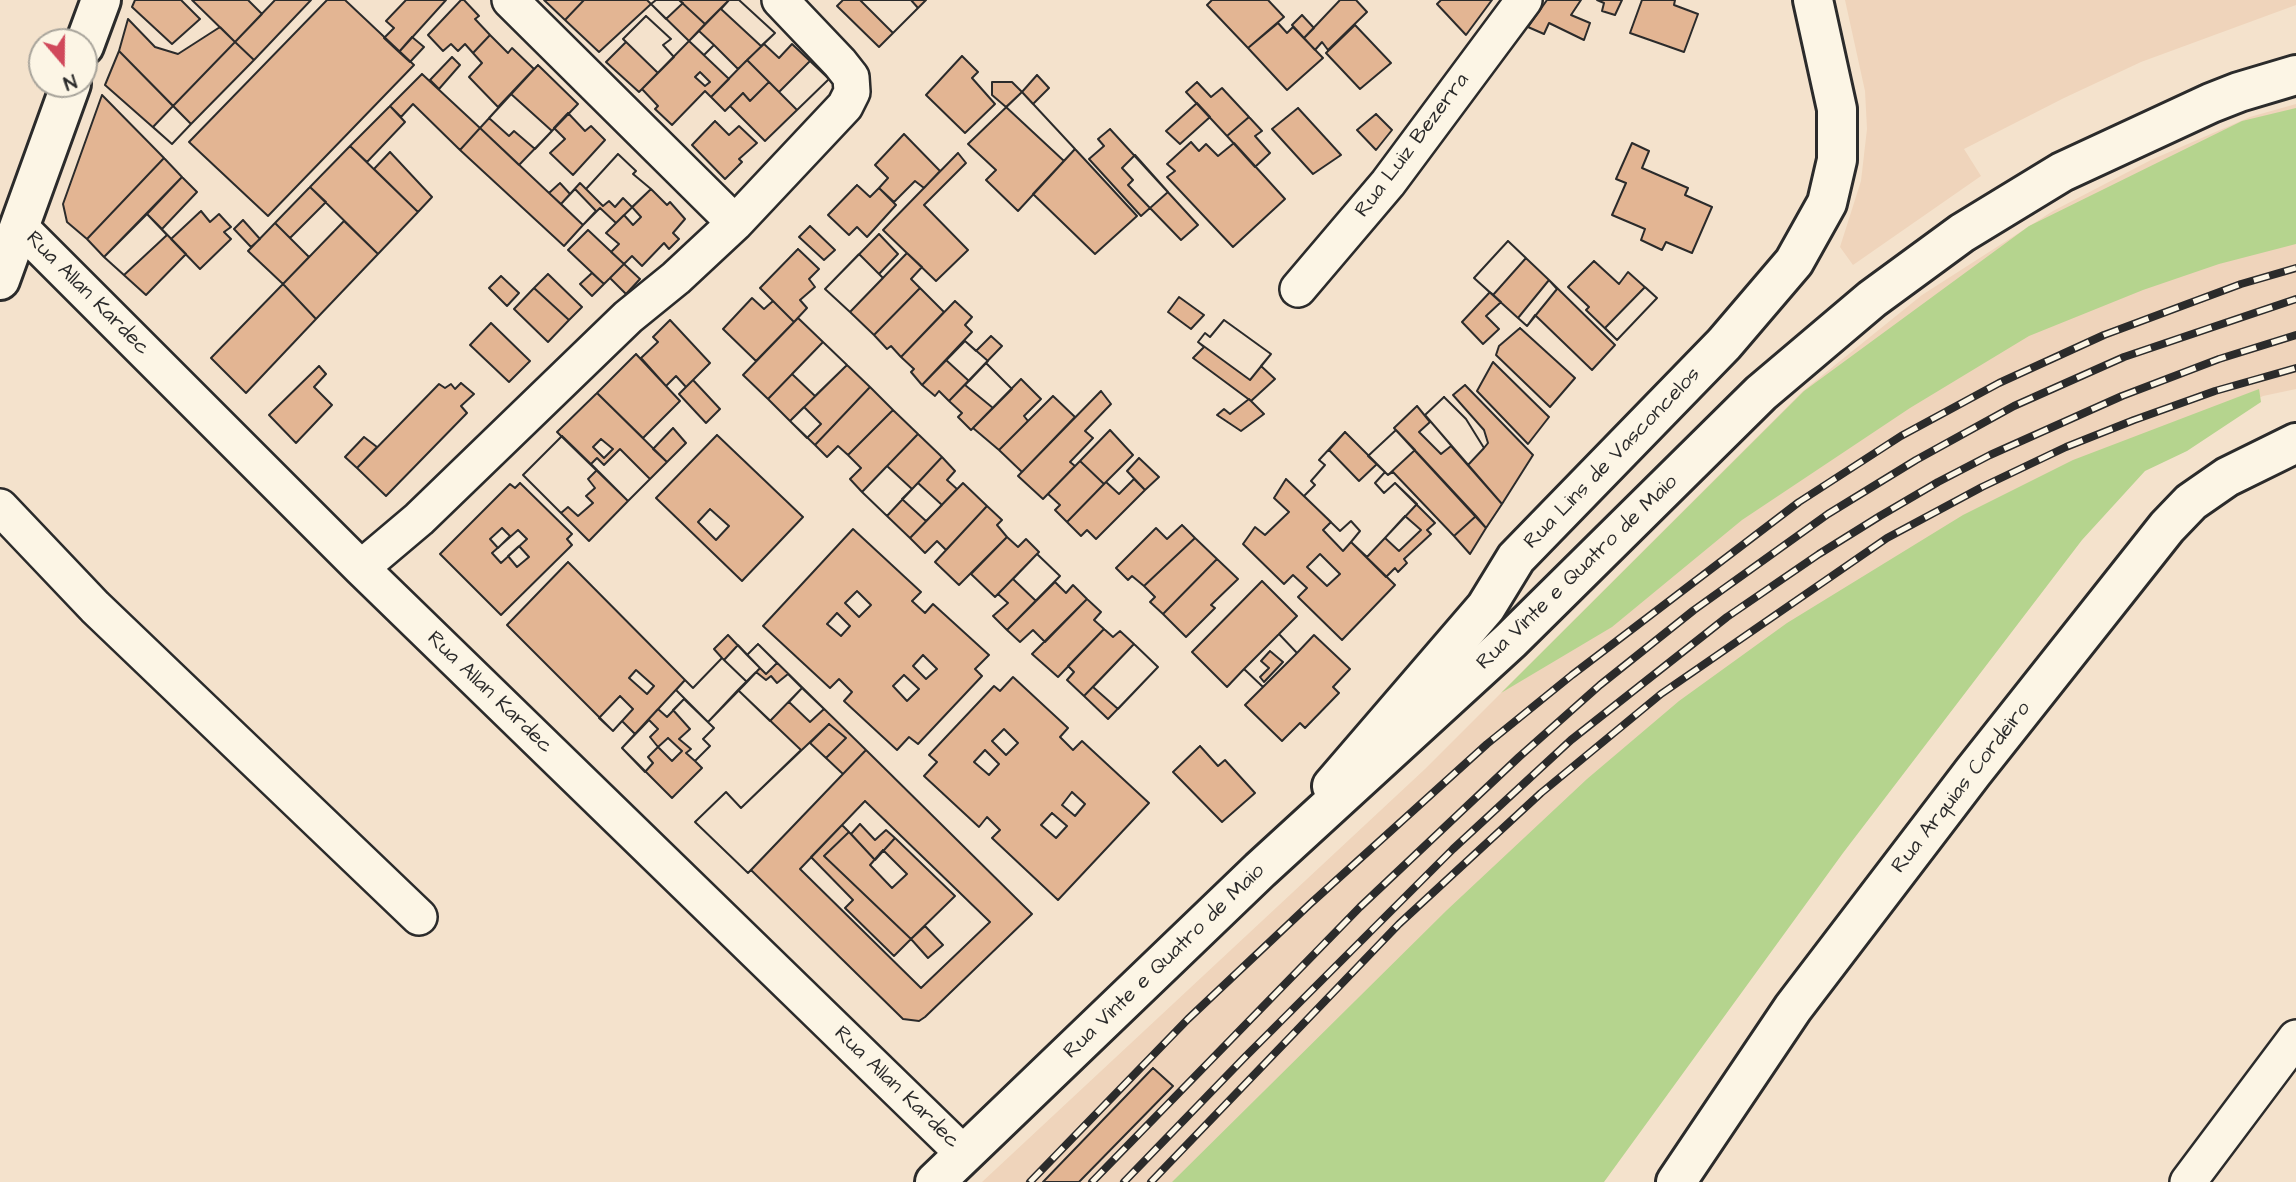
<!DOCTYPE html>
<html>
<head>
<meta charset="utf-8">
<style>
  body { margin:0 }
  #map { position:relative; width:2296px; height:1182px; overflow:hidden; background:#f4e2cc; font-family:"Architects Daughter",sans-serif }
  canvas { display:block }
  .north { position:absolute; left:28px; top:28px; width:70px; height:70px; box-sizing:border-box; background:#fcf5e5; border:2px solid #a8a49b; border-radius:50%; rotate:160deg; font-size:19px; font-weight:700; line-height:28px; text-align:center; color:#2b2b2b }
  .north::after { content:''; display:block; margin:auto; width:24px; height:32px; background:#d1495b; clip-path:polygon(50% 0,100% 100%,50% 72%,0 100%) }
</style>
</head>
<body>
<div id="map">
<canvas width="2296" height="1182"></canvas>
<div class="north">N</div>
</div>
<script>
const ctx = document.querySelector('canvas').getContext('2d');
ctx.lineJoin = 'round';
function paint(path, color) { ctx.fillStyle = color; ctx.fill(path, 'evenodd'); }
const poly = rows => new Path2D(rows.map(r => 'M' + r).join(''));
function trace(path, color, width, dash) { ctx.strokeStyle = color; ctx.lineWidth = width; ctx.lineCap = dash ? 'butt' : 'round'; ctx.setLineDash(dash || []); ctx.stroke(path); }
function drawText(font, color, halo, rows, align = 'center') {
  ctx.font = font + ' "Architects Daughter",sans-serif'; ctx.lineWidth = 6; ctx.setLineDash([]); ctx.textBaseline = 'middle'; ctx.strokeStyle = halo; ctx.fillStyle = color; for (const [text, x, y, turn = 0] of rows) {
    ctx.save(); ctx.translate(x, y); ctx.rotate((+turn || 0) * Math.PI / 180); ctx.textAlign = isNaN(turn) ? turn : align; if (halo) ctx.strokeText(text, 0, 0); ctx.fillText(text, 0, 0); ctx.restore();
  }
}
paint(poly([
  [1845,0,2296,0,2296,5,2141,62,2064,98,1964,149,1981,176,1853,265,1840,247,1861,181,1867,129,1865,91],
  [2296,104,2296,389,2263,396,2015,521,1272,1182,982,1182,1425,769,1803,391,1922,295,2053,211,2151,160,2250,117]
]), '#efd4bb');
paint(poly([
  [2296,108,2296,244,2219,264,2143,290,2029,336,1910,408,1742,520,1612,627,1501,693,1804,391,2029,226,2242,121],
  [2259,389,2261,402,2187,451,2145,471,2082,540,1843,853,1604,1182,1172,1182,1447,910,1587,779,1679,701,1787,623,1963,515,2073,460]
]), '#b5d48e');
const building = poly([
  [135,0,181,0,200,19,172,44,132,7,135,0],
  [192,0,248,0,262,14,235,42,192,0],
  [275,0,311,0,254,60,235,42,275,0],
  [327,0,345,0,414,65,268,216,189,142,327,0],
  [406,0,446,0,399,52,384,38,394,28,386,21,406,0],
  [461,0,464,0,479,16,475,19,490,35,473,53,465,44,458,51,451,44,443,51,428,35,461,0],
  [544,0,584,0,565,20,544,0],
  [584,0,647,0,651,4,599,52,565,20,584,0],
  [656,0,679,0,683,3,666,19,651,4,656,0],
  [656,0,679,0,705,24,689,41,651,4,656,0],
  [679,0,729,0,705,24,679,0],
  [729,0,739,0,775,33,761,46,721,9,729,0],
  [729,0,739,0,775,33,738,69,714,45,704,55,689,41,729,0],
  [843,0,926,0,879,47,837,6,843,0],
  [860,0,911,0,918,8,893,33,860,0],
  [1212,0,1268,0,1284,17,1248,48,1207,5,1212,0],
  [1340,0,1356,0,1367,12,1328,50,1322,42,1315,50,1304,38,1340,0],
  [1441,0,1492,0,1466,35,1437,4,1441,0],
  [1547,0,1581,0,1571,15,1590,23,1584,40,1549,23,1544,34,1528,27,1547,0],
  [1597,0,1622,0,1615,15,1602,11,1604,3,1597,0],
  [1642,0,1675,0,1674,5,1698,14,1684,52,1630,33,1642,0],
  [1302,15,1314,28,1304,38,1292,25,1302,15],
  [646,16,671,39,663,45,674,57,658,73,623,39,646,16],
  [646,16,671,39,663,45,674,57,639,92,606,62,626,42,623,39,646,16],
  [128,19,155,47,178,54,220,27,235,42,173,106,119,51,128,19],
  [1278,23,1287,33,1293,27,1323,58,1287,90,1248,48,1278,23],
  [1355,25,1391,63,1360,89,1326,53,1355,25],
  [699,31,714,45,704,55,689,41,699,31],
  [490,35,508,53,512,48,534,69,498,107,469,77,482,63,473,53,490,35],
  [412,37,424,47,410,62,399,52,412,37],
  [689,41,729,79,711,97,705,91,672,125,655,109,658,106,642,89,689,41],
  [235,42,254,60,191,124,173,106,235,42],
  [764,44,779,58,792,44,829,79,797,110,747,60,764,44],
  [119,51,191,124,172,144,105,85,119,51],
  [962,56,978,72,972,78,995,104,965,133,926,95,962,56],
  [452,57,460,65,439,89,430,80,452,57],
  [747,60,769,82,750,101,743,93,725,111,711,97,747,60],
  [810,61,829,79,797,110,779,92,810,61],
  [538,65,578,104,519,165,480,128,538,65],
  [700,72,710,82,705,86,695,77,700,72],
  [422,74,480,128,460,150,413,104,401,117,390,106,422,74],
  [1037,75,1049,88,1033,104,1022,92,1037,75],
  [769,82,797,110,765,141,730,106,743,93,750,101,769,82],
  [992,82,1012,82,1022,92,1006,107,992,95,992,82],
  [1197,82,1211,97,1222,88,1249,117,1227,136,1186,92,1197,82],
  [1022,92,1075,149,1064,161,1006,107,1022,92],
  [1022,92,1075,149,1018,211,986,180,996,170,968,144,1022,92],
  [511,94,552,131,535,149,514,131,509,136,489,118,511,94],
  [102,95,164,158,87,239,67,222,63,204,102,95],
  [1197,103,1210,117,1180,144,1166,131,1197,103],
  [173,106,191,124,172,144,153,127,173,106],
  [390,106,405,122,367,162,350,146,390,106],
  [1298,108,1341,155,1313,174,1272,129,1298,108],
  [568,113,585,131,591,126,605,140,573,175,550,153,565,139,554,128,568,113],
  [1376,114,1392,130,1376,150,1357,130,1376,114],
  [1249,117,1262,131,1255,136,1270,153,1255,167,1227,136,1249,117],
  [715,121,729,135,739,126,757,143,739,159,742,162,725,179,692,145,715,121],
  [480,128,583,225,564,246,460,150,480,128],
  [1110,129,1198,225,1181,240,1150,208,1141,216,1089,159,1104,146,1098,139,1110,129],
  [904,134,940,171,924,188,915,181,894,202,879,188,888,178,875,165,904,134],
  [1191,142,1199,151,1206,144,1218,156,1234,143,1285,199,1233,247,1167,177,1175,171,1167,164,1191,142],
  [1632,143,1649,151,1642,168,1688,188,1685,195,1712,207,1692,253,1666,242,1662,250,1641,240,1645,229,1612,215,1626,183,1616,179,1632,143],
  [350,146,418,212,378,254,310,187,350,146],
  [1075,149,1137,216,1095,254,1033,194,1075,149],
  [390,152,432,197,418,212,374,169,390,152],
  [958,153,966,163,924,205,968,250,936,281,883,230,958,153],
  [618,154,636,171,633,174,651,189,632,207,623,198,615,207,609,201,603,206,586,189,618,154],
  [618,154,636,171,633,174,651,189,616,223,600,208,583,225,561,204,580,183,586,189,618,154],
  [1135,155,1168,192,1150,208,1128,185,1133,180,1122,168,1135,155],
  [164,158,182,177,104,257,87,239,164,158],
  [182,177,197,192,162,229,147,214,182,177],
  [560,183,570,194,561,204,549,193,560,183],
  [857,185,870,197,879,188,896,205,867,237,857,227,849,235,828,215,857,185],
  [310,187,326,202,290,238,275,223,310,187],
  [575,189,596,211,583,225,561,204,575,189],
  [651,189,667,205,670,202,685,219,673,233,679,239,669,249,664,243,642,266,632,256,624,264,611,252,619,244,606,233,624,215,633,225,641,217,632,207,651,189],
  [201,211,210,222,219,214,231,227,224,232,231,239,200,269,171,239,201,211],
  [147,214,167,235,124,275,104,257,147,214],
  [147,214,186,254,146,295,104,257,147,214],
  [243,220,260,239,251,247,234,229,243,220],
  [344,221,378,254,316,319,283,284,344,221],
  [275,223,309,257,283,284,248,251,275,223],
  [810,226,835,250,824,260,799,237,810,226],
  [588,230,624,264,604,284,568,250,588,230],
  [879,234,898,254,879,274,883,278,850,312,825,289,879,234],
  [1508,241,1526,258,1493,295,1474,278,1508,241],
  [1508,241,1549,280,1518,318,1474,278,1508,241],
  [798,249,819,269,809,279,815,287,800,300,807,308,794,322,760,288,798,249],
  [907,253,922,267,911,279,920,288,874,335,850,312,907,253],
  [859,254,883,278,850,312,825,289,859,254],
  [1594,261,1619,284,1628,272,1657,298,1617,340,1586,310,1589,307,1568,287,1594,261],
  [624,264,640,279,626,294,610,278,624,264],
  [592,273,604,284,592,296,580,284,592,273],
  [548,274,582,307,569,320,534,288,548,274],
  [501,276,519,293,507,306,489,288,501,276],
  [1549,280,1557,289,1527,326,1518,318,1549,280],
  [1549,280,1615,345,1592,370,1535,315,1527,326,1518,318,1549,280],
  [283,284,316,319,246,393,211,358,283,284],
  [1645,287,1657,298,1617,340,1605,328,1645,287],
  [534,288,569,320,548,342,514,309,534,288],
  [920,288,944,312,901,357,891,346,887,349,874,335,920,288],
  [1490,292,1501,302,1486,316,1499,329,1483,344,1462,322,1490,292],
  [1179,297,1204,315,1191,329,1168,312,1179,297],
  [752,298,764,309,773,301,794,322,756,361,723,329,752,298],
  [955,301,972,317,965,325,972,332,922,385,911,372,914,369,901,357,955,301],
  [798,318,823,342,768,399,743,375,798,318],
  [670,320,710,363,686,387,676,376,666,386,641,358,658,342,653,337,670,320],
  [1224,320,1271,354,1250,380,1198,342,1205,333,1210,337,1224,320],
  [1224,320,1271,354,1261,366,1275,379,1251,401,1193,358,1204,347,1198,342,1205,333,1210,337,1224,320],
  [491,323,530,361,509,382,470,345,491,323],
  [1520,328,1575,378,1550,407,1496,355,1499,346,1520,328],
  [991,336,1002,346,949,401,939,391,935,396,922,385,965,341,976,351,991,336],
  [965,341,988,361,969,381,946,360,965,341],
  [823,342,847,365,815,396,792,374,823,342],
  [823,342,847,365,790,421,768,399,823,342],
  [636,354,680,401,643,438,597,393,636,354],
  [1493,362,1549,417,1528,444,1477,391,1493,362],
  [986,363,1012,389,993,408,965,385,986,363],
  [986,363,1012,389,971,430,958,417,962,413,949,401,986,363],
  [847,365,870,387,815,445,790,421,847,365],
  [319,366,326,374,314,387,332,405,296,443,269,415,319,366],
  [1021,379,1041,399,1024,416,1028,421,999,450,973,428,1021,379],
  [693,380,720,409,706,423,679,394,693,380],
  [461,383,474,394,461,406,467,413,386,496,357,468,439,384,445,388,451,384,455,389,461,383],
  [1465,385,1533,455,1502,504,1425,415,1444,397,1466,419,1484,448,1488,443,1484,430,1453,395,1465,385],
  [870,387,893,410,848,455,838,446,827,457,815,445,870,387],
  [1101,391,1111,404,1085,431,1093,438,1070,462,1075,466,1043,499,1018,476,1101,391],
  [597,393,667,462,628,501,557,432,597,393],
  [1053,396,1075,417,1022,472,999,450,1053,396],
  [1444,397,1466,419,1484,448,1468,465,1425,415,1444,397],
  [1249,399,1264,414,1241,431,1217,415,1224,409,1230,414,1249,399],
  [1417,406,1430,422,1419,432,1441,454,1451,446,1502,504,1486,528,1394,428,1417,406],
  [804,407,821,424,807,438,790,421,804,407],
  [893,410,918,434,862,492,850,479,861,468,848,455,893,410],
  [673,428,686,443,667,462,653,449,673,428],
  [1110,430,1133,455,1104,484,1080,461,1110,430],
  [1396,430,1415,450,1388,475,1368,456,1396,430],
  [1396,430,1476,516,1454,536,1393,472,1388,475,1368,456,1396,430],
  [1345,432,1377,464,1359,481,1329,450,1345,432],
  [1345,432,1385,472,1375,483,1384,493,1395,483,1417,504,1367,557,1351,542,1360,531,1351,521,1340,531,1304,496,1315,485,1311,481,1325,465,1319,460,1345,432],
  [1345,432,1385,472,1375,483,1384,493,1395,483,1435,523,1427,530,1431,534,1404,559,1407,563,1398,572,1395,568,1386,577,1351,542,1360,531,1351,521,1340,531,1304,496,1315,485,1311,481,1325,465,1319,460,1345,432],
  [918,434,942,457,887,516,862,492,918,434],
  [717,435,803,517,742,581,656,498,717,435],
  [562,436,597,470,588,479,595,488,586,496,593,503,578,516,568,507,561,513,523,475,562,436],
  [562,436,628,501,589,541,523,475,562,436],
  [364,437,377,447,357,468,345,457,364,437],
  [601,439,613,449,604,458,593,447,601,439],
  [620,449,650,479,628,501,591,464,597,458,604,465,620,449],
  [942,457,955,471,947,480,957,489,910,538,887,516,942,457],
  [1139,458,1159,477,1145,490,1127,471,1139,458],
  [1080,461,1104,484,1067,522,1055,510,1060,505,1048,494,1080,461],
  [887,466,912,489,887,516,862,492,887,466],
  [1134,479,1145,490,1096,539,1087,530,1081,536,1067,522,1106,482,1119,494,1134,479],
  [1286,479,1331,522,1323,530,1343,551,1351,542,1395,585,1342,640,1298,597,1307,588,1293,575,1284,584,1243,544,1255,527,1265,535,1289,512,1274,498,1286,479],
  [520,483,572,534,567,539,572,545,501,615,440,554,510,484,515,488,520,483],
  [918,483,942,505,926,521,902,499,918,483],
  [963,483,987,506,946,550,937,541,925,553,910,538,963,483],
  [987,506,1002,520,997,525,1007,537,959,585,935,562,987,506],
  [710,509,729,526,716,540,698,522,710,509],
  [1405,516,1421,530,1399,551,1385,538,1405,516],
  [1476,516,1486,528,1470,554,1454,536,1476,516],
  [1182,525,1195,538,1144,586,1132,576,1128,580,1116,568,1156,528,1167,539,1182,525],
  [502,528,510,536,498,548,490,539,502,528],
  [853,529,921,592,912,601,925,613,933,604,989,655,975,669,982,676,918,744,909,737,897,750,844,701,852,692,839,679,830,688,763,626,853,529],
  [518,530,527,539,501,563,492,553,518,530],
  [1007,537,1018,547,1026,539,1039,552,995,597,971,574,1007,537],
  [1195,538,1217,559,1163,614,1150,602,1155,597,1144,586,1195,538],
  [519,546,529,557,517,567,508,556,519,546],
  [1037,554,1060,576,1036,601,1013,579,1037,554],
  [1037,554,1060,576,1007,630,993,616,1008,603,998,594,1037,554],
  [1320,554,1340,574,1327,586,1307,567,1320,554],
  [1217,559,1238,579,1211,605,1215,608,1186,637,1163,614,1217,559],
  [568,562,685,680,635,734,622,721,613,731,507,625,568,562],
  [1262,581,1297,616,1279,634,1297,653,1314,635,1350,669,1333,687,1339,693,1305,728,1300,723,1282,741,1245,705,1263,687,1244,669,1227,687,1192,652,1262,581],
  [1055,582,1066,593,1073,585,1087,599,1045,642,1033,630,1020,642,1007,630,1055,582],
  [857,591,871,605,859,617,845,603,857,591],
  [1087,599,1101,612,1094,620,1104,629,1058,677,1032,654,1087,599],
  [837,613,850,626,841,636,827,624,837,613],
  [1104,629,1113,637,1120,631,1134,644,1084,696,1067,680,1074,672,1068,666,1104,629],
  [1279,634,1297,653,1263,687,1244,669,1279,634],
  [728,635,747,655,758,644,866,750,748,873,695,822,726,792,741,808,801,750,738,690,708,722,676,690,685,680,693,688,722,658,714,649,728,635],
  [758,644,777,663,766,674,747,655,758,644],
  [1134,644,1158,667,1118,709,1093,687,1134,644],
  [1134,644,1158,667,1108,719,1084,696,1134,644],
  [738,645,760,668,747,682,724,660,738,645],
  [1270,651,1283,662,1264,682,1260,677,1269,668,1261,661,1270,651],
  [923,655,937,669,926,679,913,666,923,655],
  [722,658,747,682,708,722,676,690,685,680,693,688,722,658],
  [636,670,654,686,647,694,629,678,636,670],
  [756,672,766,680,771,676,777,683,788,674,802,688,770,721,738,690,756,672],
  [904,675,919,689,907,701,893,686,904,675],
  [1013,677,1068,728,1060,737,1073,750,1082,741,1149,803,1058,900,992,838,1000,830,987,817,979,827,924,776,937,762,929,755,994,686,1000,691,1013,677],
  [802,688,824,709,810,722,789,702,802,688],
  [620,696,633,709,613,731,599,718,620,696],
  [684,699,714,728,703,739,710,746,695,761,702,768,672,798,622,748,658,709,667,717,684,699],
  [684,699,714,728,703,739,710,746,695,761,686,753,691,749,679,739,690,729,673,710,684,699],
  [649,720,658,729,650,737,658,747,648,757,653,763,645,772,622,748,649,720],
  [829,724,846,738,826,758,810,743,829,724],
  [829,724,846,738,826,758,843,774,748,873,695,822,726,792,741,808,829,724],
  [1004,729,1018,743,1006,755,992,741,1004,729],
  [668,738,682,751,672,761,658,747,668,738],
  [1200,746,1218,766,1225,760,1255,793,1222,822,1173,772,1200,746],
  [866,750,1032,914,925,1017,919,1021,903,1019,751,870,866,750],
  [985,750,999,764,989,775,974,762,985,750],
  [1072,792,1085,804,1075,816,1062,805,1072,792],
  [865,801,990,922,921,988,800,869,865,801],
  [1052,813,1067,826,1056,838,1041,825,1052,813],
  [860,824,875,840,886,830,895,838,875,860,851,834,860,824],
  [842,825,849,832,824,856,911,939,894,956,845,908,853,900,811,857,842,825],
  [849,832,875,860,895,838,955,896,911,939,824,856,849,832],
  [883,850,907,874,892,888,870,865,883,850],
  [925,926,943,945,928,958,911,939,925,926],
  [1153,1068,1173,1086,1079,1182,1043,1182,1153,1068]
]);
paint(building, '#e3b593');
trace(building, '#2b2b2b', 2);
const street = poly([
  [510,0,735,223],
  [20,227,361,568,964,1154],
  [1298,289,1388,183,1524,0],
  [0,507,95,607,419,917],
  [361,568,419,519,628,317,676,278,735,223,845,106,852,92,851,77,840,63,780,0],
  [2188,1182,2296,1038]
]);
const secondary = poly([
  [1332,786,1486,607,1516,558,1724,344,1794,262,1827,203,1837,160,1837,109,1813,0],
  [1676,1182,1793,1008,1973,772,2167,527,2191,502,2227,477,2296,443]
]);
const primary = poly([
  [84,46,101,0],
  [0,280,71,84],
  [935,1182,1260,870,1510,641,1761,393,1872,299,1962,233,2062,172,2211,103,2239,92,2296,75]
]);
trace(street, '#2b2b2b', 40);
trace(secondary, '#2b2b2b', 44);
trace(primary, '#2b2b2b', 44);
trace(street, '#fcf5e5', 35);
trace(secondary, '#fcf5e5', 38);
trace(primary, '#fcf5e5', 38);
const rail = poly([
  [1030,1182,1188,1019,1310,904,1487,744,1572,675,1799,502,1901,436,1999,383,2104,335,2241,284,2296,268],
  [1092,1182,1360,907,1519,757,1600,685,1694,610,1828,514,1916,460,2014,406,2124,357,2296,299],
  [1124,1182,1244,1058,1453,849,1571,740,1727,617,1819,554,1880,516,1938,482,1990,455,2122,396,2219,359,2296,335],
  [1151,1182,1399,924,1541,793,1661,694,1887,538,1982,487,2066,447,2134,420,2215,391,2296,368]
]);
trace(rail, '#2b2b2b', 8);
trace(rail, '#fcf5e5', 5, [16]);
drawText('21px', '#2b2b2b', '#fcf5e5', [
  ["Rua Luiz Bezerra",1413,146,-53],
  ["Rua Allan Kardec",87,294,45],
  ["Rua Lins de Vasconcelos",1613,459,-46],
  ["Rua Vinte e Quatro de Maio",1578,573,-44],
  ["Rua Allan Kardec",489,693,44],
  ["Rua Arquias Cordeiro",1962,788,-52],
  ["Rua Vinte e Quatro de Maio",1165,962,-44],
  ["Rua Allan Kardec",896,1088,44]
]);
</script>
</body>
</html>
